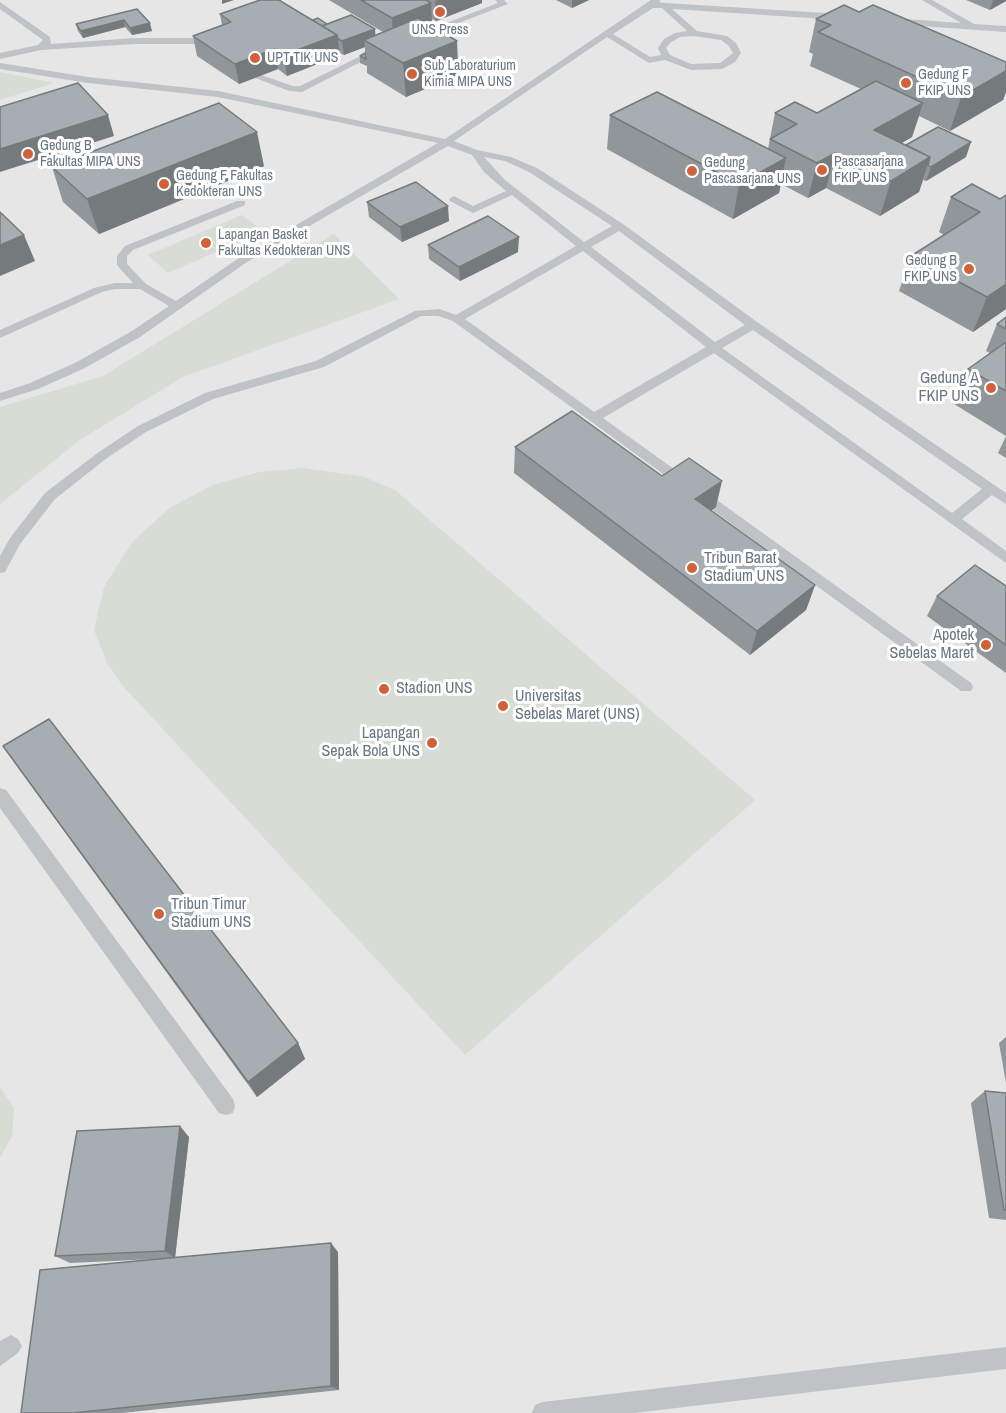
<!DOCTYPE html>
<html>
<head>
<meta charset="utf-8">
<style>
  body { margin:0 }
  canvas { display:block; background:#f7f7f5 }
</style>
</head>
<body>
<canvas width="1006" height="1413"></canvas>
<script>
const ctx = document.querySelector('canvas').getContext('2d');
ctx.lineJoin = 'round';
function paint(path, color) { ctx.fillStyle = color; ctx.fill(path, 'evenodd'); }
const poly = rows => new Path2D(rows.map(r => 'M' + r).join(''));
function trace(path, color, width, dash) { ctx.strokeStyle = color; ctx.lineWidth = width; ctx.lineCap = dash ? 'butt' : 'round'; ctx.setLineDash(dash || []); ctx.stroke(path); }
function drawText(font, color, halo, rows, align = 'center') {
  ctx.font = font + ' "Archivo Narrow",sans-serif'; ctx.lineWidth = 6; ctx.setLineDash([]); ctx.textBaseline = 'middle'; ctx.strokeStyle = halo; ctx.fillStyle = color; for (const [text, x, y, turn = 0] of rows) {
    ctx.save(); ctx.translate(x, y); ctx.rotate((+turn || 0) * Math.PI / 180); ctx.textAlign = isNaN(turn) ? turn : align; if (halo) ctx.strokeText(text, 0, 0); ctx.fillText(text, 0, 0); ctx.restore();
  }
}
paint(poly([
  [0,0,1006,0,1006,1413,0,1413]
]), '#e5e6e5');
paint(poly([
  [0,72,54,83,0,100],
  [242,215,263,231,168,273,148,255],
  [334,234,399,299,183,377,81,439,0,504,0,407,103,376],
  [304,468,365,477,396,491,755,800,465,1055,122,685,107,663,94,630,104,587,133,541,171,507,213,485,259,472],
  [0,1087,14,1108,12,1136,0,1158]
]), '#d7dcd5');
paint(poly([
  [495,0,504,0,508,4,420,38,413,36,498,3,495,0],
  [651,0,661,0,659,2,666,3,841,14,845,17,841,20,672,9,697,31,727,36,736,43,741,53,735,62,722,69,691,70,665,60,649,63,607,37,454,141,477,150,511,157,537,168,623,224,757,322,1006,493,1006,504,992,495,962,519,1006,551,1006,563,714,353,603,418,971,683,973,687,971,691,961,691,453,321,438,316,421,316,324,367,213,399,146,432,107,458,55,499,20,544,5,572,0,573,0,556,10,538,45,493,99,452,138,426,205,393,316,361,415,311,439,309,456,315,576,246,512,195,473,213,450,201,449,199,454,196,473,206,506,191,484,172,472,155,448,146,247,262,140,337,83,369,38,389,0,401,0,393,30,383,75,363,132,331,169,306,140,289,115,289,102,292,0,338,0,330,94,288,115,283,133,283,117,265,117,256,125,246,237,201,245,201,245,205,133,250,127,256,127,264,146,284,176,301,239,258,438,143,218,97,88,83,0,69,0,63,88,77,218,91,445,139,651,0],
  [653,8,662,8,687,31,675,33,664,39,658,48,661,55,650,57,613,34,653,8],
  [694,36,721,40,729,46,733,53,720,63,691,64,670,55,666,48,670,43,680,37,694,36],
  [484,157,505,161,529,172,612,226,584,242,505,180,484,157],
  [619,231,745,325,715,342,591,247,619,231],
  [583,251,706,347,594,412,465,319,583,251],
  [753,330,982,489,952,513,722,348,753,330],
  [922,0,932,0,974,24,1006,26,1006,32,892,24,888,21,892,18,961,23,922,0],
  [0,2,50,37,51,44,135,38,203,38,217,47,213,50,201,44,135,44,41,50,0,59,0,53,38,45,43,40,0,9,0,2],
  [375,49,382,51,302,92,289,91,253,77,258,74,293,86,300,86,375,49],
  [0,788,6,790,233,1099,235,1106,233,1113,226,1115,219,1113,0,808,0,788],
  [11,1335,18,1339,22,1346,18,1353,0,1366,0,1341,11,1335],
  [1006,1347,1006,1369,634,1413,532,1413,535,1405,543,1402,1006,1347]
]), '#bfc3c6');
paint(poly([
  [329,0,482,0,482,3,436,21,432,19,432,23,428,24,457,41,458,75,406,97,367,73,367,66,360,63,360,56,365,53,365,47,344,55,339,53,340,55,287,76,278,69,239,84,197,56,193,36,222,25,220,14,313,20,375,35,383,32],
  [556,0,589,0,572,8],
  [966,0,1006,0,1006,1,990,10],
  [137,9,152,31,132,35,125,27,83,38,78,31,76,24],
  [859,12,1006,62,1006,92,1003,100,950,131,919,116,912,137,901,143,906,145,966,157,926,181,923,180,919,192,880,216,826,188,808,198,781,184,779,193,733,219,607,149,610,115,768,149,775,113,817,113,861,89,810,66,813,54,809,52,816,19],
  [264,166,99,234,63,202,52,167],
  [1006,195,1006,309,973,332,899,291,911,256,944,235,939,232,951,197,1000,199],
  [367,202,449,221,402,242,369,217],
  [428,245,518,252,460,281,429,259],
  [1006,317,1006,436,954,404,968,369,990,353,986,351,997,324],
  [1006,436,1006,458,998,453],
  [515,447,662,476,716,507,711,511,815,585,806,610,750,655,514,473],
  [1006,586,1006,673,927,616,937,596],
  [3,746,298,1043,305,1059,257,1097,19,769],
  [1006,1037,1006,1083,999,1043],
  [985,1091,1006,1093,1006,1220,989,1218,971,1103],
  [189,1137,175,1257,338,1252,339,1390,122,1413,21,1413,158,1259,70,1263,55,1256]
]), '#90969a');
paint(poly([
  [222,0,234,0,222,4],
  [438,0,482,0,482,3,436,21,435,1],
  [572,0,589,0,572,8],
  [993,0,1006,0,1006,1,990,10],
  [431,3,432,23,393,38,392,18],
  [124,20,125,27,83,38,81,31],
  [150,23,152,31,132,35,130,28],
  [375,29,376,43,364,40,365,47,344,55,342,41],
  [337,35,340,55,287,76,284,55],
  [457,41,458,75,406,97,403,63],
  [275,49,278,69,239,84,235,64],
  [1006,71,1006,92,1003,100,950,131,961,97],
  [923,103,912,137,865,165,874,130],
  [108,115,114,136,0,172,0,149],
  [257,132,264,166,99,234,87,199],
  [971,142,966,157,926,181,931,167],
  [835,153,826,188,808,198,817,163],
  [930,157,919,192,880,216,891,181],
  [786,158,779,193,733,219,739,184],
  [448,206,449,221,402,242,400,227],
  [24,235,35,261,0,276,0,245],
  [519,237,518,252,460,281,459,267],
  [1006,284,1006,309,973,332,987,297],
  [722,481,716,507,690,525,695,499],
  [815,585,806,610,750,655,757,631],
  [298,1043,305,1059,257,1097,248,1082],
  [180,1126,189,1137,175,1258,165,1251],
  [331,1243,338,1252,339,1390,331,1386]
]), '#757a7d');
const building = poly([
  [260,0,279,0,337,35,284,55,275,49,235,64,193,36,231,22,220,14,260,0],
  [361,0,426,0,431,3,392,18,361,0],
  [844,5,859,12,873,5,1006,62,1006,71,961,97,818,32,831,25,816,19,844,5],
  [137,9,150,23,130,28,124,20,81,31,76,24,137,9],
  [351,15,375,29,342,41,338,39,337,35,322,26,351,15],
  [318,18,327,24,322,26,313,20,318,18],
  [418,18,457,41,403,63,364,40,418,18],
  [365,53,366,59,360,56,365,53],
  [876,81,923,103,874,130,930,157,891,181,835,153,817,163,770,139,797,124,775,113,795,102,817,113,876,81],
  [78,83,108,115,0,149,0,107,78,83],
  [657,92,786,158,739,184,610,115,657,92],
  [219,103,257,132,87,199,52,167,219,103],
  [938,127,971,142,931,167,928,165,930,157,906,145,938,127],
  [416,182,448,206,400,227,367,202,416,182],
  [972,184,1000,199,1006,195,1006,284,987,297,911,256,980,212,951,197,972,184],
  [0,212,24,235,0,245,0,212],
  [488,216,519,237,459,267,428,245,488,216],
  [1006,317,1006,329,997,324,1006,317],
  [1006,342,1006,391,968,369,1006,342],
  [572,411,662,476,689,458,722,481,695,499,815,585,757,631,515,447,572,411],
  [975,565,1006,586,1006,645,937,596,975,565],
  [49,719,298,1043,248,1082,3,746,49,719],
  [985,1091,1006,1093,1006,1210,1004,1210,985,1091],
  [180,1126,165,1251,55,1256,77,1131,180,1126],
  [331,1243,331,1386,73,1413,21,1413,40,1270,331,1243]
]);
paint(building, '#a7aeb3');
trace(building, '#757a7d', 1.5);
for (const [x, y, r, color] of [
  [440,12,6,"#d1613b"],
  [255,58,6,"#d1613b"],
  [412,74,6,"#d1613b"],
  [906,83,6,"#d1613b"],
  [28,154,6,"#d1613b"],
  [822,170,6,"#d1613b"],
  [692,171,6,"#d1613b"],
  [164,184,6,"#d1613b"],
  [206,243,6,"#d1613b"],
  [969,269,6,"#d1613b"],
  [991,388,6,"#d1613b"],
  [692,568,6,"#d1613b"],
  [986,645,6,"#d1613b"],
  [384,689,6,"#d1613b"],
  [503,706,6,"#d1613b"],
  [432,743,6,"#d1613b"],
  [159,914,6,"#d1613b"]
]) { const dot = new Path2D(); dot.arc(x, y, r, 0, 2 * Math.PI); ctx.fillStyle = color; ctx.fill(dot); trace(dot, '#fff', 2); }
drawText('14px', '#6a7783', '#fff', [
  ["UNS Press",440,30,"center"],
  ["UPT TIK UNS",267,58],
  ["Sub Laboraturium",424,66],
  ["Kimia MIPA UNS",424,82],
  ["Gedung F",918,75],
  ["FKIP UNS",918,91],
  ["Gedung B",40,146],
  ["Fakultas MIPA UNS",40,162],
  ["Pascasarjana",834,162],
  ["FKIP UNS",834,178],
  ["Gedung",704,163],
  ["Pascasarjana UNS",704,179],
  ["Gedung F Fakultas",176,176],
  ["Kedokteran UNS",176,192],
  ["Lapangan Basket",218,235],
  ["Fakultas Kedokteran UNS",218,251],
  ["Gedung B",957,261,"right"],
  ["FKIP UNS",957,277,"right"]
], 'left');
drawText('16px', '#6a7783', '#fff', [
  ["Gedung A",979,379,"right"],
  ["FKIP UNS",979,397,"right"],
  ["Tribun Barat",704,559],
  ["Stadium UNS",704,577],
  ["Apotek",974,636,"right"],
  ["Sebelas Maret",974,654,"right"],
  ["Stadion UNS",396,689],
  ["Universitas",515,697],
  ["Sebelas Maret (UNS)",515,715],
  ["Lapangan",420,734,"right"],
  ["Sepak Bola UNS",420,752,"right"],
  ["Tribun Timur",171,905],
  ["Stadium UNS",171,923]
], 'left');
</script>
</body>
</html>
